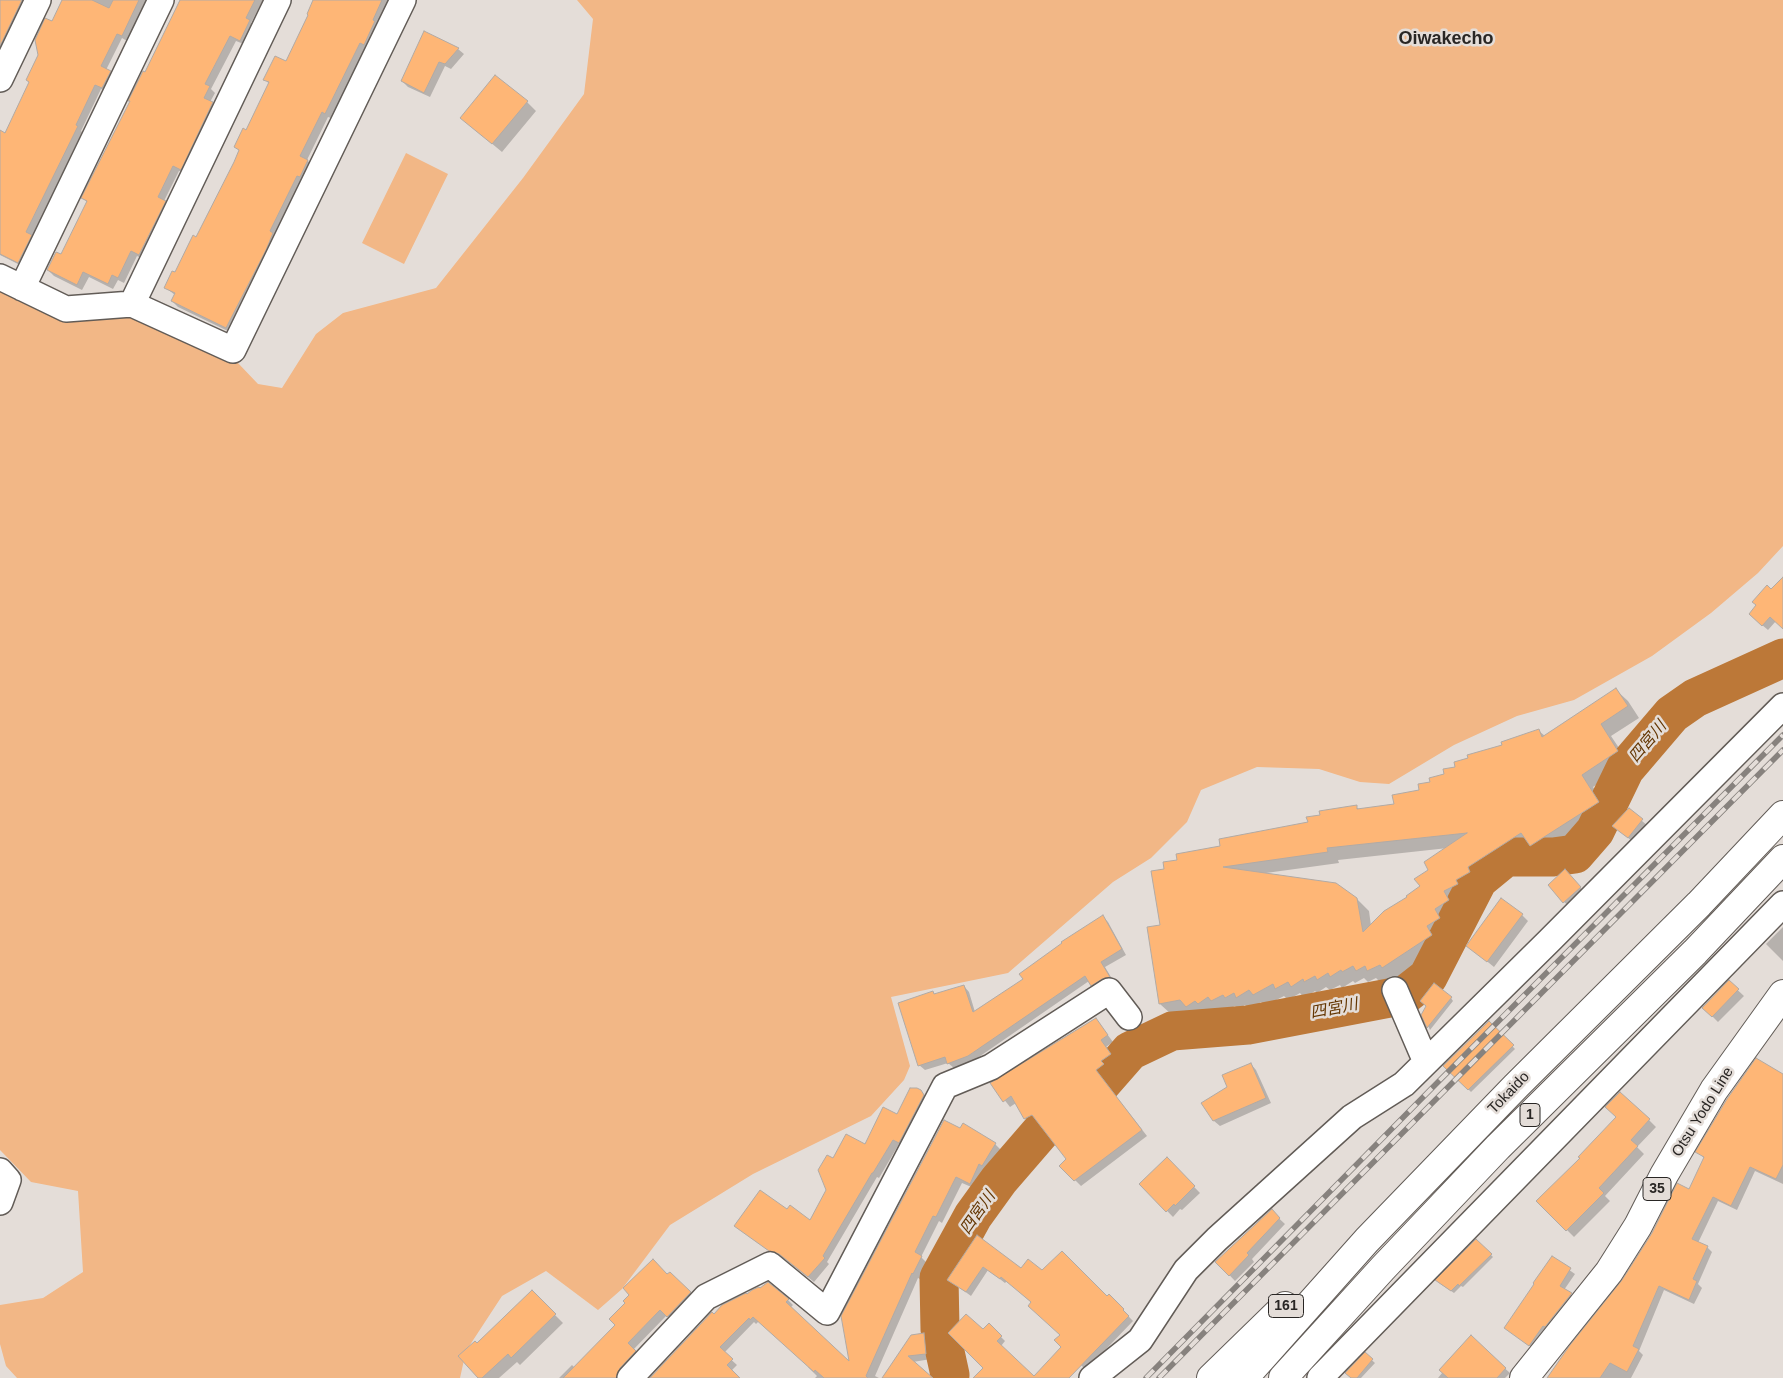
<!DOCTYPE html>
<html>
<head>
<meta charset="utf-8">
<style>
  body { margin:0 }
  canvas { display:block; background:#e4ddd8 }
</style>
</head>
<body>
<canvas width="1783" height="1378"></canvas>
<script>
const ctx = document.querySelector('canvas').getContext('2d');
ctx.lineJoin = 'round';
function paint(path, color) { ctx.fillStyle = color; ctx.fill(path, 'evenodd'); }
const poly = rows => new Path2D(rows.map(r => 'M' + r).join(''));
function trace(path, color, width, dash) { ctx.strokeStyle = color; ctx.lineWidth = width; ctx.lineCap = dash ? 'butt' : 'round'; ctx.setLineDash(dash || []); ctx.stroke(path); }
function drawText(font, color, halo, rows, align = 'center') {
  ctx.font = font + ' Helvetica,"Noto Sans JP",sans-serif'; ctx.lineWidth = 5; ctx.setLineDash([]); ctx.textBaseline = 'middle'; ctx.strokeStyle = halo; ctx.fillStyle = color; for (const [text, x, y, turn = 0] of rows) {
    ctx.save(); ctx.translate(x, y); ctx.rotate((+turn || 0) * Math.PI / 180); ctx.textAlign = isNaN(turn) ? turn : align; if (halo) ctx.strokeText(text, 0, 0); ctx.fillText(text, 0, 0); ctx.restore();
  }
}
paint(poly([
  [577,0,1783,0,1783,546,1758,573,1711,613,1652,656,1574,700,1517,716,1454,745,1389,784,1360,782,1319,769,1257,767,1201,790,1187,822,1151,858,1113,882,1008,973,891,997,910,1066,904,1080,871,1116,753,1174,670,1225,622,1289,598,1310,546,1271,502,1296,466,1351,460,1378,17,1378,6,1366,0,1344,0,1305,43,1298,83,1272,78,1191,31,1182,0,1150,0,285,134,311,238,363,258,384,282,388,316,334,343,313,436,288,523,178,584,94,593,19],
  [406,153,448,174,404,264,362,243]
]), '#f2b786');
paint(poly([
  [0,0,30,0,0,62],
  [63,0,147,0,127,41,122,38,106,70,115,77,108,93,101,89,81,131,82,132,32,237,36,241,24,267,0,255,0,135,5,134,30,83,27,80],
  [183,0,263,0,251,23,255,26,246,45,236,41,211,89,215,93,210,102,217,109,186,174,179,171,164,201,170,208,145,260,137,256,124,283,118,280,113,289,89,277,82,290,54,276,48,270,61,256,87,202,83,198],
  [315,0,391,0,369,49,366,48,331,118,328,117,307,160,313,166,232,333,178,307,172,301,175,295,166,288,197,239,240,151,236,147,246,131,269,84,265,79,286,63],
  [458,49,464,54,451,69,445,66,430,97,408,87,402,81],
  [527,102,536,111,502,152,461,118],
  [1783,579,1783,628,1776,621,1768,630,1755,619,1772,591],
  [1616,690,1628,701,1639,718,1611,736,1629,763,1593,787,1610,814,1543,857,1531,845,1479,879,1481,884,1467,892,1469,896,1454,903,1460,912,1446,921,1451,930,1438,938,1443,947,1394,979,1392,976,1380,982,1376,978,1368,982,1364,978,1355,983,1353,981,1342,988,1340,985,1330,990,1326,987,1317,993,1315,991,1304,998,1300,993,1288,1000,1284,996,1265,1006,1261,1002,1249,1009,1245,1005,1238,1009,1235,1006,1223,1012,1220,1009,1210,1015,1208,1012,1198,1018,1191,1011,1172,1015,1160,1004,1149,928,1161,926,1165,870,1178,861,1309,823,1356,807,1360,810,1396,805,1456,768,1539,731,1545,736],
  [1448,848,1430,871,1421,887,1371,926,1369,911,1357,899,1266,873,1339,863,1338,860],
  [1629,810,1648,826,1634,843,1620,831],
  [1571,877,1585,893,1570,907,1564,902],
  [1522,915,1528,921,1494,967,1468,946],
  [1103,917,1108,922,1126,955,1105,967,1114,982,1097,990,1089,981,973,1061,954,1068,948,1063,925,1070,919,1065,935,995,964,986,969,992,975,1012,1024,979],
  [1783,927,1783,961,1766,944],
  [1729,982,1744,996,1718,1022,1704,1008],
  [1451,998,1453,1001,1430,1030,1423,1015],
  [1096,1019,1113,1042,1106,1047,1116,1061,1106,1067,1109,1071,1101,1077,1147,1136,1081,1186,1061,1166,1068,1159,1038,1120,1031,1124,1025,1118,1016,1103,1010,1107,992,1084],
  [1489,1022,1515,1049,1471,1092,1445,1066],
  [1251,1064,1256,1070,1271,1103,1220,1126,1214,1121,1203,1104,1229,1087],
  [921,1091,926,1097,904,1147,899,1144,879,1178,877,1177,827,1262,829,1264,814,1282,786,1259,776,1256,735,1226,787,1211,811,1222,827,1190,833,1160,866,1145],
  [1783,1110,1783,1184,1755,1171,1737,1210,1718,1201,1698,1243,1707,1247,1712,1252,1698,1284,1702,1288,1694,1304,1664,1290,1639,1351,1643,1355,1631,1378,1555,1378,1689,1190,1704,1158,1697,1152],
  [1649,1120,1656,1127,1637,1147,1644,1154,1605,1196,1610,1201,1574,1237,1538,1201],
  [944,1122,995,1144,1001,1150,988,1171,986,1169,976,1189,962,1183,942,1223,939,1221,921,1257,927,1263,920,1279,918,1278,875,1376,879,1378,815,1378,817,1376,808,1367,809,1366,851,1364],
  [1167,1159,1200,1193,1182,1210,1180,1209,1173,1217,1141,1184],
  [1271,1211,1285,1224,1252,1259,1254,1262,1235,1281,1217,1262],
  [977,1237,1022,1269,1042,1272,1107,1298,1109,1296,1133,1321,1086,1370,1080,1364,1067,1378,975,1378,985,1368,983,1331,989,1325,1005,1341,1001,1346,1034,1378,1063,1347,1061,1335,1032,1303,1007,1281,1005,1283,988,1270,971,1296,949,1280],
  [1476,1240,1493,1257,1463,1287,1461,1286,1454,1293,1439,1283],
  [1552,1258,1575,1274,1564,1290,1576,1298,1534,1349,1505,1328],
  [670,1273,696,1299,674,1322,667,1315,633,1350,636,1353,615,1378,559,1378,572,1365,575,1368],
  [532,1292,563,1323,520,1365,517,1362,499,1378,480,1378,478,1345],
  [788,1300,793,1305,790,1308,759,1321,756,1324,754,1322,724,1353,737,1365,731,1371,738,1378,651,1378,714,1316],
  [923,1334,929,1340,931,1359,913,1362,916,1378,884,1378],
  [1471,1337,1510,1373,1505,1378,1438,1378],
  [1365,1354,1375,1363,1361,1378,1352,1378]
]), '#0003');
trace(poly([
  [949,1378,950,1375,940,1329,939,1278,973,1216,999,1180,1050,1121,1102,1083,1130,1051,1172,1031,1248,1025,1405,995,1428,977,1478,880,1506,857,1553,857,1575,854,1595,831,1625,769,1672,714,1695,698,1783,658]
]), '#bc7838', 39);
const building = poly([
  [0,0,22,0,0,46,0,0],
  [62,0,92,0,109,8,113,0,139,0,122,36,117,34,101,66,111,71,102,88,95,85,76,125,78,126,26,232,32,235,18,263,0,254,0,130,5,133,29,82,26,80,38,55,35,40,45,18,52,21,62,0],
  [180,0,255,0,246,18,250,20,240,41,230,36,205,84,210,86,204,98,213,102,181,170,173,166,158,197,166,201,139,255,131,251,118,278,112,275,108,284,83,272,77,285,47,270,56,252,61,254,87,201,81,198,130,101,128,101,143,71,145,72,180,0],
  [313,0,382,0,373,20,375,21,364,45,360,43,325,114,322,112,300,156,308,160,300,177,297,176,270,231,273,233,266,250,226,328,171,301,175,293,164,288,172,271,175,272,193,235,196,237,234,162,239,150,234,147,243,128,246,130,269,82,263,80,275,56,286,61,308,15,307,14,313,0],
  [424,31,459,48,445,64,439,62,424,93,401,81,424,31],
  [495,75,528,101,492,144,460,118,495,75],
  [1783,577,1783,629,1770,617,1762,626,1749,614,1756,605,1752,602,1767,585,1771,589,1783,577],
  [1616,688,1628,706,1601,724,1618,751,1582,775,1599,802,1530,846,1521,833,1468,867,1470,872,1456,880,1458,884,1444,891,1449,900,1435,909,1440,918,1427,926,1432,935,1382,968,1380,965,1367,971,1365,966,1356,971,1353,966,1342,972,1341,970,1330,977,1328,973,1317,980,1315,976,1304,982,1303,979,1291,987,1288,982,1275,989,1273,984,1253,995,1249,990,1236,998,1234,993,1225,998,1223,995,1211,1001,1208,997,1198,1004,1195,1001,1186,1007,1180,1000,1159,1004,1147,927,1160,925,1151,871,1164,869,1163,862,1177,860,1176,854,1220,846,1219,839,1308,822,1306,817,1320,815,1319,811,1357,805,1357,809,1394,804,1392,795,1419,790,1418,784,1430,782,1429,778,1444,774,1443,769,1455,767,1454,762,1468,758,1467,755,1502,745,1501,742,1539,729,1542,737,1616,688],
  [1467,833,1424,862,1428,870,1414,879,1420,886,1406,896,1407,897,1384,911,1363,932,1357,898,1336,883,1223,867,1328,852,1327,848,1467,833],
  [1629,808,1643,819,1628,838,1612,826,1629,808],
  [1565,869,1581,887,1563,903,1548,885,1565,869],
  [1501,898,1523,914,1487,962,1466,946,1501,898],
  [1103,915,1122,949,1101,962,1110,977,1102,979,1091,986,1085,976,968,1056,947,1064,945,1057,918,1066,898,1003,933,991,934,994,964,985,973,1012,1023,979,1019,974,1062,943,1061,942,1103,915],
  [1729,980,1739,989,1712,1017,1702,1008,1729,980],
  [1434,983,1452,997,1427,1028,1421,1015,1426,1006,1420,1001,1434,983],
  [1096,1018,1108,1035,1101,1040,1111,1054,1101,1061,1104,1064,1096,1070,1142,1130,1074,1181,1059,1166,1066,1159,1032,1115,1024,1119,1011,1096,1003,1102,990,1083,1096,1018],
  [1489,1021,1514,1045,1468,1090,1443,1066,1489,1021],
  [1756,1058,1783,1074,1783,1165,1776,1179,1750,1167,1731,1206,1713,1197,1692,1239,1708,1246,1693,1279,1697,1281,1689,1300,1659,1286,1633,1346,1639,1349,1627,1372,1610,1363,1600,1378,1547,1378,1570,1345,1622,1280,1652,1233,1677,1183,1689,1189,1704,1157,1695,1152,1727,1099,1756,1058],
  [1251,1063,1266,1098,1213,1121,1201,1103,1227,1087,1222,1075,1251,1063],
  [910,1088,917,1088,921,1090,924,1095,899,1143,893,1140,873,1173,872,1173,823,1256,825,1258,808,1277,779,1254,769,1251,734,1226,760,1190,787,1209,790,1205,810,1220,826,1190,818,1170,827,1155,833,1158,846,1134,865,1144,883,1107,897,1114,910,1088],
  [1620,1092,1650,1119,1631,1140,1638,1146,1599,1188,1604,1193,1566,1231,1536,1201,1580,1158,1578,1157,1616,1117,1605,1107,1620,1092],
  [944,1120,960,1128,963,1123,996,1143,982,1166,979,1164,970,1184,956,1177,936,1217,933,1216,915,1252,922,1256,913,1274,912,1273,866,1376,868,1378,824,1378,815,1370,814,1372,753,1317,750,1320,749,1318,720,1347,733,1359,727,1365,740,1378,650,1378,712,1312,714,1314,722,1305,746,1293,747,1294,752,1290,759,1287,760,1288,768,1282,789,1299,786,1302,849,1361,841,1316,944,1120],
  [1167,1157,1195,1186,1175,1206,1174,1204,1166,1212,1139,1184,1167,1157],
  [1272,1209,1280,1218,1247,1253,1249,1255,1229,1276,1215,1262,1272,1209],
  [977,1235,1021,1268,1028,1259,1042,1270,1062,1251,1107,1296,1109,1294,1124,1309,1123,1310,1129,1316,1069,1378,973,1378,983,1368,948,1333,966,1314,983,1329,989,1323,1002,1336,997,1341,1034,1376,1061,1347,1054,1340,1060,1335,1028,1306,1031,1302,1001,1277,1000,1279,983,1267,966,1292,947,1280,977,1235],
  [1476,1239,1492,1254,1459,1286,1458,1284,1451,1291,1435,1280,1476,1239],
  [1552,1256,1571,1268,1560,1286,1572,1293,1545,1327,1543,1326,1529,1346,1504,1328,1534,1284,1533,1283,1552,1256],
  [653,1259,667,1274,670,1272,691,1292,667,1317,660,1310,628,1343,636,1351,620,1368,616,1378,563,1378,615,1325,609,1319,625,1303,623,1301,629,1295,623,1288,653,1259],
  [532,1290,556,1314,511,1358,508,1354,482,1378,478,1378,458,1356,475,1341,477,1343,532,1290],
  [924,1333,926,1354,908,1356,933,1378,882,1378,911,1335,924,1333],
  [1471,1335,1506,1368,1497,1378,1448,1378,1439,1370,1471,1335],
  [1365,1352,1373,1359,1357,1378,1351,1378,1345,1373,1365,1352]
]);
paint(building, '#feb676');
trace(building, '#b1aaa5', 1);
const street = poly([
  [0,79,38,0],
  [0,277,66,309,132,304,233,350,403,0],
  [22,288,161,0],
  [132,304,278,0],
  [1395,990,1426,1062],
  [0,1171,8,1180,0,1202],
  [630,1378,706,1297,770,1265,827,1312,945,1086,991,1067,1109,991,1129,1017],
  [1092,1378,1140,1340,1186,1270,1217,1239,1352,1117,1404,1084,1549,941,1783,706],
  [1320,1378,1783,904]
]);
const primary = poly([
  [1524,1378,1609,1272,1638,1226,1664,1175,1714,1090,1783,994]
]);
const highway = poly([
  [1211,1378,1285,1306],
  [1244,1378,1367,1240,1516,1086,1699,904,1783,815],
  [1283,1378,1383,1268,1498,1147,1695,952,1783,859]
]);
trace(street, '#625c57', 28);
trace(primary, '#625c57', 30);
trace(highway, '#625c57', 30);
trace(street, '#fff', 25);
trace(primary, '#fff', 28);
trace(highway, '#fff', 28);
const rail = poly([
  [1146,1378,1436,1084,1783,735],
  [1159,1378,1783,750]
]);
trace(rail, '#87827e', 5.5);
trace(rail, '#e4ddd8', 4, [11]);
for (const [x, y, w] of [
  [1530,1115,20],
  [1657,1189,28],
  [1286,1306,35]
]) { const box = new Path2D(); box.roundRect(x - w / 2, y - 11.5, w, 23, 4); ctx.fillStyle = '#e4ddd8'; ctx.fill(box); trace(box, '#292624', 1); }
drawText('bold 14px', '#292624', null, [
  ["1",1530,1115],
  ["35",1657,1189],
  ["161",1286,1306]
]);
drawText('15px', '#292624', '#e4ddd8', [
  ["Tokaido",1509,1093,-46],
  ["Otsu Yodo Line",1703,1112,-58]
]);
drawText('italic 16px', '#643602', '#e4ddd8', [
  ["四宮川",1648,742,-50],
  ["四宮川",1334,1009,-11],
  ["四宮川",978,1213,-55]
]);
drawText('bold 18px', '#292624', '#e4ddd8', [
  ["Oiwakecho",1446,39]
]);
</script>
</body>
</html>
